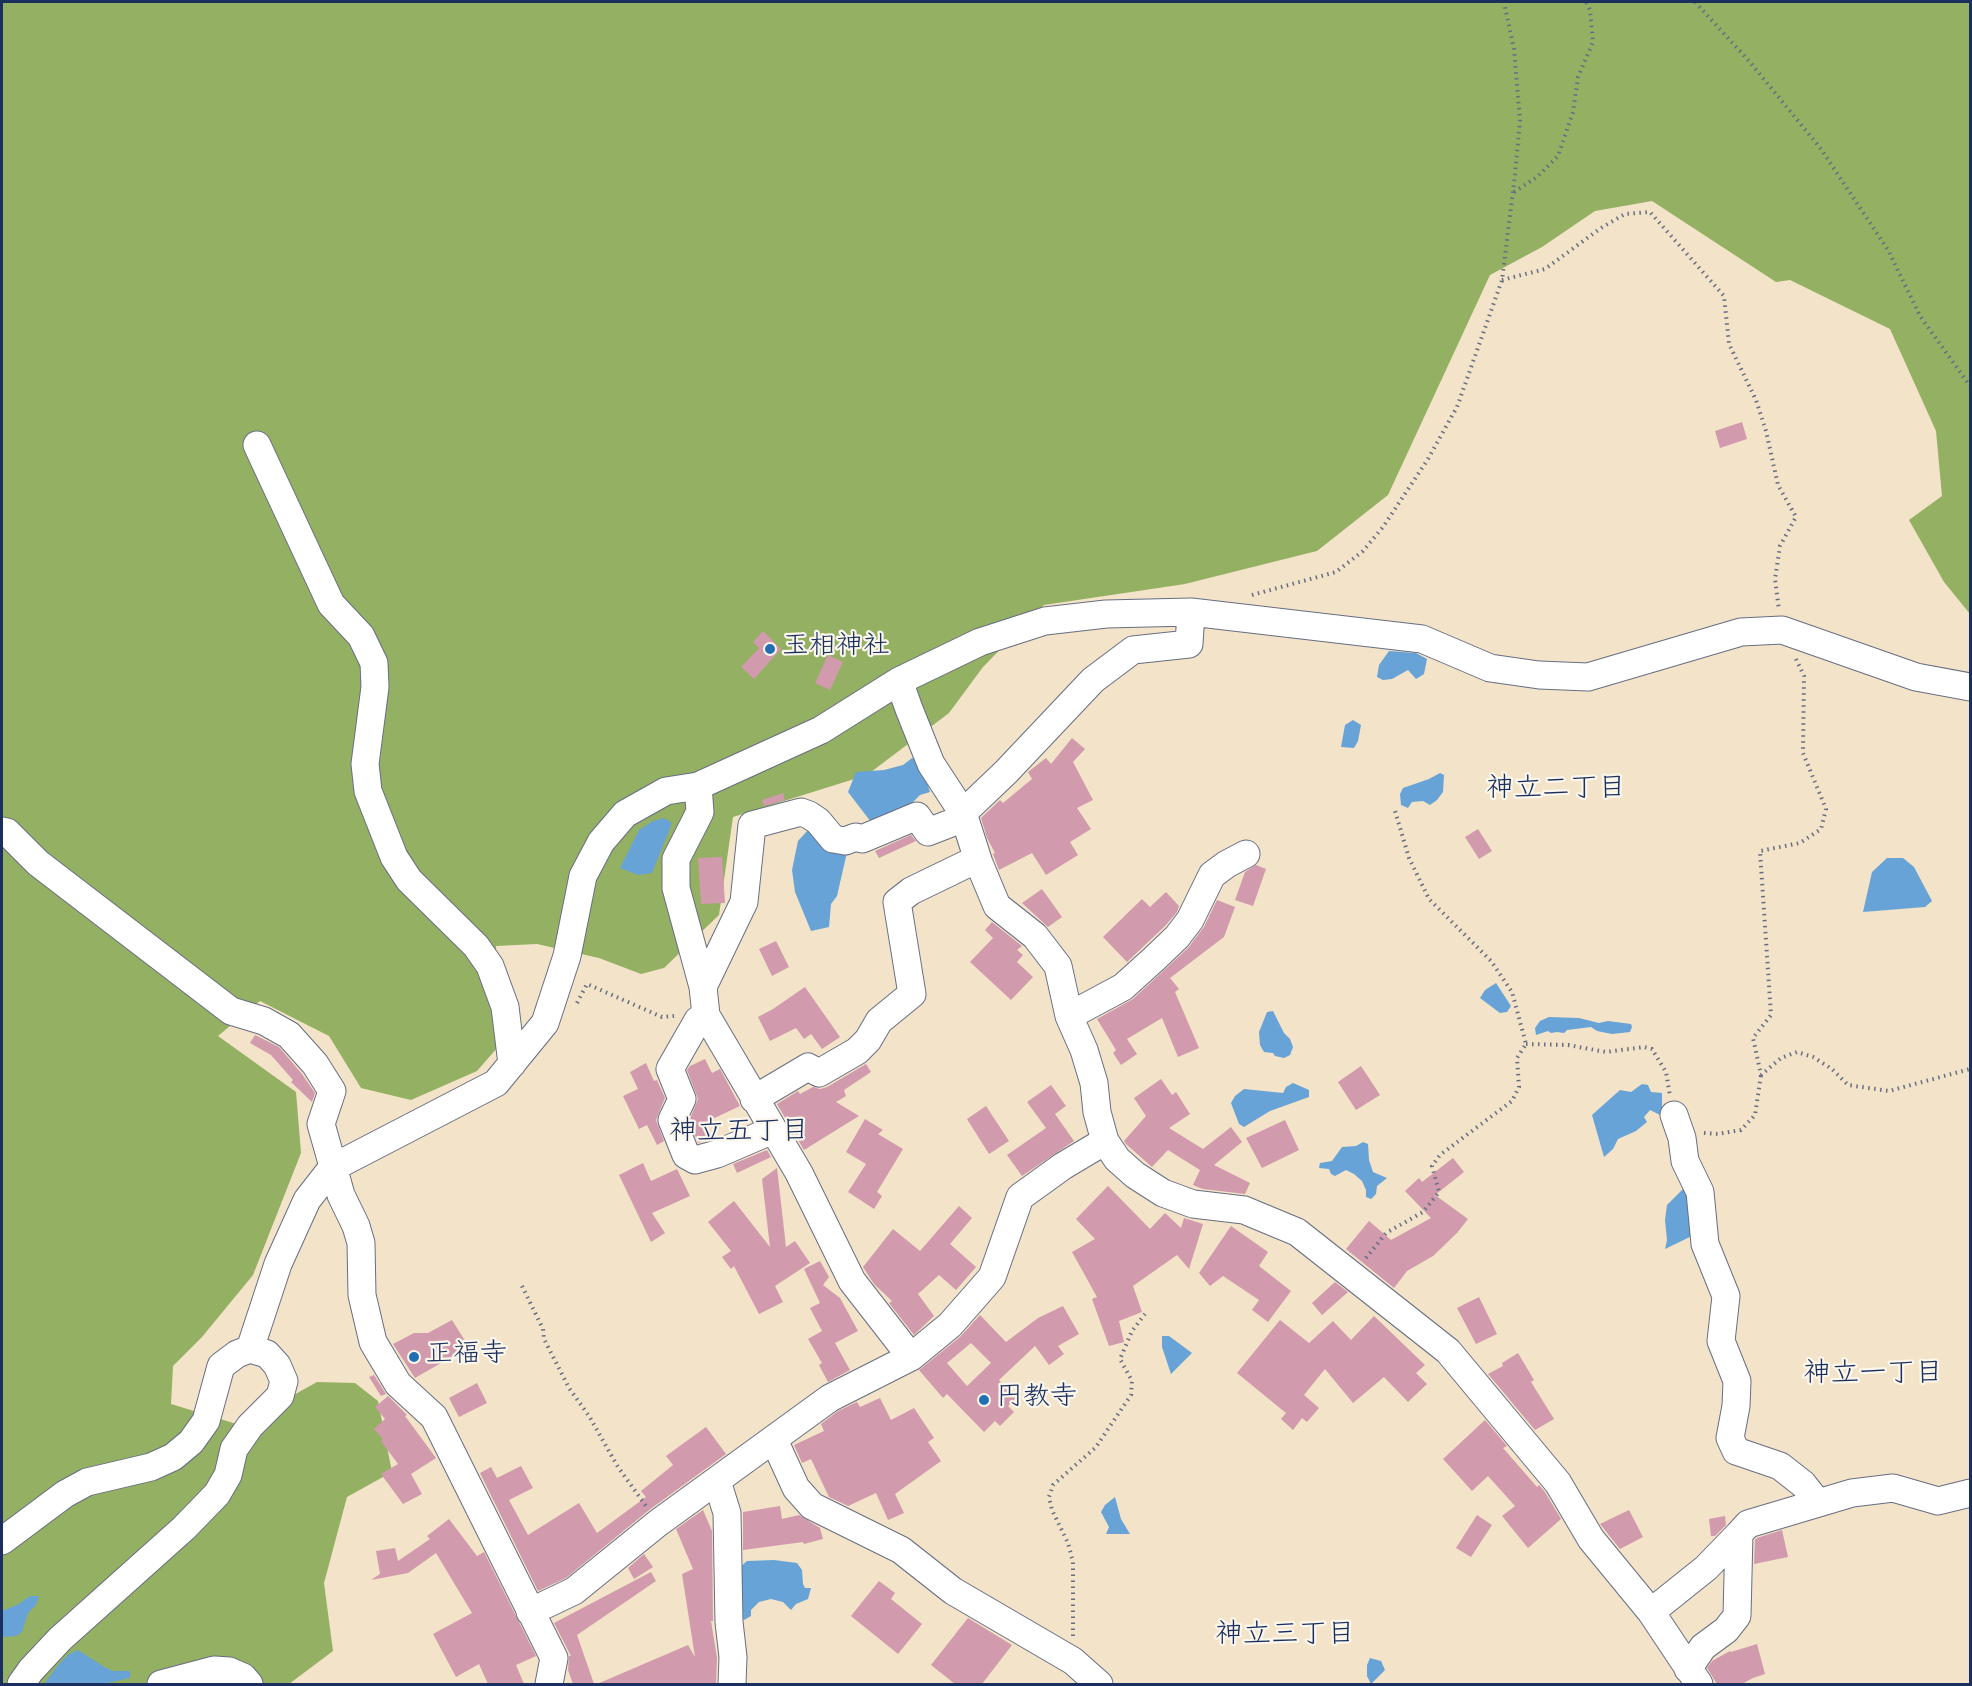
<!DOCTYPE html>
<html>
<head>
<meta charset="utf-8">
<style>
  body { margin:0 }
  #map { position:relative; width:1972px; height:1686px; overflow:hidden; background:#f3e3c8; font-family:"Indie Flower",sans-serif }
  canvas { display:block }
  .frame { position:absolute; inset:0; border:3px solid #1b2f5e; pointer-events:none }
</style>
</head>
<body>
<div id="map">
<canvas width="1972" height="1686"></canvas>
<div class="frame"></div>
</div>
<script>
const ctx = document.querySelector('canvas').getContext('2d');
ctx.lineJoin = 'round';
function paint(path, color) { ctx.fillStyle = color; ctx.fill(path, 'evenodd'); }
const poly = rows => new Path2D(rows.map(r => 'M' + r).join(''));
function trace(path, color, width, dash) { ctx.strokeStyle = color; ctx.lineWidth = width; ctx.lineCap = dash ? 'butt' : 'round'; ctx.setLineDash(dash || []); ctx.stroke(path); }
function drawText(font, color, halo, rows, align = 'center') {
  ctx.font = font + ' "Indie Flower","Klee One",sans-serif'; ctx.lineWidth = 4.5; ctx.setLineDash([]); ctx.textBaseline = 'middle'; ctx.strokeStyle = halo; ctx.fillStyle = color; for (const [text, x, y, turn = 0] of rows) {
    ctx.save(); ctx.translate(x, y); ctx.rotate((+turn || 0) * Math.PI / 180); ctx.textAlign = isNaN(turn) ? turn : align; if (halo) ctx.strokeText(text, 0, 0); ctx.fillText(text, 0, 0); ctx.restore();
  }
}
paint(poly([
  [2,2,1970,2,1970,614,1944,582,1909,520,1942,496,1936,431,1890,329,1790,280,1776,282,1652,201,1595,211,1542,247,1490,275,1388,495,1317,551,1185,584,1044,605,983,667,949,713,867,775,733,817,719,915,664,968,641,974,599,958,537,944,496,946,498,1047,477,1071,411,1100,361,1088,329,1036,260,1001,218,1036,296,1092,301,1153,253,1275,202,1337,173,1366,171,1404,240,1425,317,1382,355,1383,378,1401,392,1472,347,1497,324,1583,333,1651,289,1684,2,1684]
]), '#94b062');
paint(poly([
  [1389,651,1416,653,1427,659,1424,674,1416,679,1408,670,1392,679,1383,680,1377,677,1379,665],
  [1353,720,1361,725,1358,741,1354,748,1341,747,1345,725],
  [912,758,919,759,930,792,920,795,912,803,871,822,848,792,856,772,884,770,903,765],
  [1440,773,1444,775,1443,792,1437,800,1430,805,1423,801,1412,802,1408,808,1401,805,1400,794,1403,788,1429,779],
  [664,818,672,823,652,873,638,875,620,868,639,830,653,821],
  [809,829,848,848,837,896,831,904,829,927,811,931,795,892,792,870,798,841],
  [1887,858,1903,858,1914,867,1932,901,1925,907,1863,912,1872,872],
  [1496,983,1511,1006,1507,1012,1500,1013,1480,998,1485,990],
  [1273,1011,1284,1033,1290,1039,1293,1047,1290,1055,1284,1058,1275,1056,1273,1053,1264,1052,1260,1045,1259,1032,1267,1012],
  [1549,1017,1579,1018,1599,1023,1608,1021,1631,1024,1632,1027,1630,1032,1612,1034,1597,1031,1591,1027,1567,1030,1564,1033,1557,1032,1551,1033,1548,1031,1536,1035,1535,1028,1540,1021],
  [1293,1083,1309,1090,1309,1097,1270,1111,1244,1127,1239,1124,1231,1103,1235,1096,1244,1089,1283,1093,1286,1087],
  [1642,1084,1648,1085,1651,1092,1662,1093,1662,1116,1650,1110,1644,1117,1647,1122,1636,1131,1618,1139,1613,1149,1604,1157,1592,1115,1620,1090,1631,1092],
  [1363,1142,1368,1144,1369,1160,1373,1172,1387,1178,1377,1186,1376,1194,1371,1199,1366,1197,1366,1190,1362,1181,1354,1174,1346,1170,1335,1176,1331,1174,1329,1169,1319,1168,1320,1163,1332,1161,1342,1147,1356,1146],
  [1687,1185,1696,1234,1665,1249,1667,1240,1665,1220,1667,1205],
  [1162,1336,1169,1336,1192,1353,1171,1374,1162,1347],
  [1115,1497,1121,1519,1130,1534,1106,1534,1109,1527,1101,1512,1105,1505],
  [774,1560,797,1563,802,1570,803,1584,805,1588,811,1588,808,1599,796,1604,791,1610,783,1602,771,1599,759,1602,751,1610,751,1616,744,1620,737,1609,737,1570,747,1561],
  [30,1596,39,1596,36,1605,28,1613,22,1632,16,1636,4,1637,2,1635,2,1611,19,1604],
  [78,1650,106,1668,113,1671,130,1671,130,1678,103,1684,44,1684,59,1664,69,1654],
  [1370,1658,1381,1661,1385,1670,1371,1684,1367,1676,1367,1665]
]), '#67a3d7');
paint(poly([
  [1742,422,1747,439,1720,448,1715,431],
  [763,631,781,649,754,679,741,667,759,648,753,642],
  [828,655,843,662,830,690,815,683],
  [1072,738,1085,749,1073,762,1093,800,1077,808,1091,829,1070,842,1078,855,1046,875,1032,853,999,870,993,854,995,853,987,838,981,818,1000,800,1003,803,1032,779,1028,772,1046,758,1051,764],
  [783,793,785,800,764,806,762,800],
  [1478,829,1492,851,1479,859,1465,837],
  [911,835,916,841,879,858,875,851],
  [722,857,725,903,701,904,698,858],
  [1256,865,1266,869,1253,906,1235,900,1245,872],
  [1042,889,1062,917,1048,927,1022,903],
  [1166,892,1179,906,1177,912,1165,926,1127,962,1103,937,1142,899,1150,907],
  [1217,900,1235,907,1224,937,1170,978,1179,989,1175,992,1199,1048,1178,1057,1162,1018,1127,1039,1137,1054,1121,1065,1113,1053,1116,1050,1097,1019,1133,999,1188,948,1204,927],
  [992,922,1022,946,1017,950,1023,955,1017,962,1033,977,1011,1000,970,962,993,938,985,930],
  [776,941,789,967,772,976,759,949],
  [805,987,840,1037,822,1049,811,1034,804,1039,796,1028,770,1041,758,1017,773,1009],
  [255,1035,279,1047,302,1074,315,1093,312,1102,291,1082,293,1080,271,1055,250,1043],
  [705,1059,712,1073,720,1069,740,1106,706,1122,713,1138,698,1143,689,1121,698,1099,687,1070,690,1066],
  [646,1063,654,1081,657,1080,665,1098,656,1120,664,1141,657,1145,647,1125,639,1129,623,1096,638,1089,630,1072],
  [866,1064,871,1072,844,1090,846,1096,836,1102,859,1116,804,1150,777,1104,798,1091,800,1094,813,1087,820,1089,827,1087],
  [1361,1066,1380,1095,1356,1110,1338,1082],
  [1161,1079,1172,1095,1176,1092,1190,1114,1169,1128,1203,1149,1231,1127,1242,1142,1214,1165,1250,1183,1245,1194,1203,1189,1193,1185,1200,1170,1168,1150,1152,1167,1126,1144,1124,1141,1146,1116,1134,1098],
  [1051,1085,1066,1106,1055,1114,1074,1141,1022,1176,1007,1155,1046,1128,1027,1102],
  [986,1106,1009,1141,989,1154,967,1119],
  [865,1119,883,1130,878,1134,903,1149,877,1192,882,1196,874,1209,848,1192,866,1164,846,1152],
  [1285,1120,1299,1150,1262,1168,1246,1138],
  [767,1150,771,1157,737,1173,733,1164],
  [1453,1158,1464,1172,1435,1195,1468,1219,1457,1233,1433,1256,1407,1271,1394,1288,1346,1249,1369,1221,1391,1240,1431,1218,1405,1191,1419,1178,1422,1182],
  [643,1163,651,1181,677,1169,690,1196,652,1213,665,1233,651,1242,619,1175],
  [777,1168,786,1247,795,1241,810,1263,775,1286,783,1302,759,1314,734,1266,731,1269,722,1257,731,1251,708,1222,734,1201,770,1247,762,1179],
  [1108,1186,1150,1229,1165,1213,1181,1228,1184,1218,1203,1224,1189,1269,1177,1255,1133,1286,1142,1312,1119,1321,1124,1342,1109,1346,1092,1299,1097,1297,1072,1252,1095,1239,1076,1219],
  [959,1206,972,1218,950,1244,976,1267,956,1290,939,1275,918,1294,934,1316,914,1335,889,1303,892,1301,874,1284,863,1267,893,1229,920,1251],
  [1231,1226,1268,1252,1259,1266,1291,1291,1268,1322,1252,1310,1259,1300,1223,1276,1210,1286,1199,1273],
  [820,1261,829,1277,823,1285,840,1298,858,1331,835,1343,850,1370,828,1382,819,1365,822,1363,808,1339,822,1331,810,1308,820,1303,804,1269],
  [1335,1282,1348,1292,1322,1315,1312,1303],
  [1479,1297,1497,1334,1476,1344,1457,1308],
  [1063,1306,1079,1334,1058,1346,1064,1354,1049,1365,1035,1346,999,1380,1016,1398,1008,1406,1014,1412,1000,1426,995,1421,984,1432,947,1394,943,1398,919,1370,960,1337,980,1315,1006,1342,1038,1318],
  [971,1343,991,1363,967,1386,947,1363],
  [1374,1316,1425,1365,1416,1373,1427,1384,1408,1402,1384,1377,1353,1403,1325,1369,1304,1395,1319,1408,1307,1422,1302,1418,1293,1430,1281,1419,1286,1413,1237,1373,1280,1320,1309,1343,1333,1321,1351,1340],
  [452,1320,469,1347,415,1378,393,1344,414,1333,428,1333],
  [1518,1353,1534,1380,1531,1382,1554,1419,1535,1430,1488,1374,1503,1366,1502,1363],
  [374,1375,386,1394,381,1396,369,1377],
  [477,1383,487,1403,459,1417,449,1398],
  [388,1396,407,1415,405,1416,436,1458,411,1474,422,1494,403,1504,381,1474,398,1464,381,1441,383,1439,374,1429,385,1419,375,1407],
  [880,1398,891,1420,914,1408,934,1438,928,1442,941,1461,895,1494,904,1513,888,1520,876,1493,848,1506,829,1497,811,1459,802,1463,794,1445,824,1431,821,1424,838,1411,857,1402,860,1407],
  [1485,1420,1507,1446,1503,1448,1537,1487,1539,1485,1545,1492,1561,1519,1528,1548,1502,1516,1515,1506,1488,1476,1472,1491,1443,1459],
  [706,1427,726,1454,649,1510,566,1578,538,1591,480,1473,491,1467,497,1478,521,1466,533,1488,509,1500,528,1535,579,1503,597,1533,646,1497,641,1491,673,1465,666,1456],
  [780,1506,782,1519,799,1515,820,1528,823,1539,804,1544,803,1542,743,1550,743,1512],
  [703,1510,712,1531,713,1621,711,1621,717,1658,716,1684,597,1684,688,1645,695,1657,682,1574,693,1569,676,1529],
  [1629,1510,1643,1537,1620,1549,1600,1524],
  [1477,1515,1492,1525,1471,1557,1456,1548],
  [1725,1516,1726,1525,1715,1536,1711,1536,1709,1519],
  [449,1519,477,1556,484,1552,536,1656,516,1665,524,1684,488,1684,479,1664,456,1677,433,1634,472,1613,436,1553,408,1573,371,1580,380,1574,376,1551,395,1548,398,1561,430,1539,427,1536],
  [1782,1530,1788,1557,1754,1564,1755,1540,1757,1538],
  [644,1554,653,1567,634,1579,628,1568],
  [651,1572,656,1581,577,1635,594,1684,573,1684,568,1670,569,1656,571,1656,554,1623],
  [879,1581,895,1593,891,1599,922,1624,898,1654,851,1616],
  [968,1618,1012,1645,982,1684,955,1684,931,1665],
  [1757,1644,1765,1674,1753,1678,1742,1684,1717,1684,1707,1668,1712,1661,1730,1651,1731,1652]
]), '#d19aad');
const minor = poly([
  [257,445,331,604,361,636,374,663,375,687,365,764,368,791,394,857,409,880,476,946,490,966,505,1007,512,1064],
  [899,681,909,709,931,764,963,813,979,863,997,906,1035,936,1058,966,1069,1016,1084,1050,1094,1083,1097,1112,1105,1141,1117,1159,1135,1175,1163,1193,1193,1204,1244,1210,1297,1232,1448,1351,1558,1483,1591,1539,1651,1612,1699,1684],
  [698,786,700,812,676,859,676,888,703,987,706,1015,799,1173,852,1281,911,1357],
  [963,813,1006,772,1093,680,1133,650,1189,644,1191,612],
  [2,831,7,832,38,863,231,1011,264,1021,289,1035,315,1064,332,1091,321,1124,341,1195,356,1226,361,1243,362,1295,373,1342,398,1384,434,1417,554,1658,549,1684],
  [703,987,744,902,752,825,801,812,809,815,818,821,833,839,845,841,856,837,862,839,917,816,928,832,964,818],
  [706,1015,698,1020,670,1069,682,1099,672,1120,686,1155,695,1160,717,1154,773,1130],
  [1069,1016,1123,987,1154,959,1177,937,1190,920,1212,875,1227,864,1246,854],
  [754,1099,808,1067,819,1073,857,1051,868,1040,879,1021,912,994,897,902,911,891,977,859],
  [1674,1115,1682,1138,1685,1161,1700,1192,1705,1244,1726,1296,1721,1341,1737,1381,1736,1406,1730,1438,1736,1451,1780,1466,1803,1484,1818,1503],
  [250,1349,278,1264,307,1200,332,1168,496,1083,545,1023,567,956,583,876,601,842,625,814,666,791,698,786,821,730,899,681,980,642,1045,621,1106,614,1191,612,1422,639,1490,668,1539,675,1588,677,1741,632,1782,630,1916,677,1970,687],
  [774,1440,796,1488,812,1506,901,1550,953,1591,1073,1661,1099,1684],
  [717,1481,727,1513,729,1622,733,1657,732,1684],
  [2,1541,65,1494,87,1482,151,1467,173,1457,191,1442,206,1421,221,1366,237,1354,250,1349,267,1354,277,1365,284,1381,280,1396,250,1426,234,1449,228,1475,217,1494,184,1528,60,1639,31,1670,21,1684],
  [530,1612,574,1591,658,1523,830,1398,911,1357,950,1325,992,1277,1020,1197,1063,1166,1105,1141],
  [1651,1612,1706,1568,1739,1534],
  [1688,1669,1703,1647,1726,1630,1737,1616,1739,1534,1748,1524,1852,1493,1893,1488,1938,1501,1970,1493],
  [161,1684,214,1670,229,1671,243,1677,249,1684]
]);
trace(minor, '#676e83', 29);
trace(poly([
  [1695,2,1749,61,1821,149,1888,250,1920,316,1970,386],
  [1514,192,1537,177,1558,156,1573,112,1578,77,1593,42,1590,10,1586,2],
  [1502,280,1545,269,1601,228,1625,214,1650,212,1724,296,1729,344,1756,400,1766,431,1778,485,1796,517,1780,546,1775,579,1779,610],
  [1252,595,1336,572,1363,551,1383,527,1428,459,1457,407,1502,280,1515,175,1520,120,1514,49,1504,2],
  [1796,659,1804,676,1803,753,1826,809,1821,829,1800,843,1760,851,1771,1015,1753,1038,1761,1075,1781,1058,1797,1052,1813,1057,1832,1069,1848,1085,1889,1091,1970,1069],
  [577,1003,587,984,662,1017,674,1016],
  [1526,1044,1568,1045,1606,1052,1644,1047,1652,1049,1666,1072,1670,1096],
  [1704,1133,1718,1134,1741,1130,1755,1115,1761,1075],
  [1366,1258,1386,1233,1423,1212,1439,1192,1432,1166,1440,1155,1512,1101,1519,1087,1517,1058,1526,1044,1512,992,1491,961,1429,899,1409,858,1395,811],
  [522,1286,543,1329,544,1339,569,1388,589,1416,618,1467,646,1506],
  [1073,1636,1073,1562,1068,1543,1052,1510,1049,1497,1053,1485,1096,1447,1131,1395,1132,1381,1120,1359,1132,1331,1145,1314]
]), '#676e83', 4, [1.5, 4.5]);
trace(minor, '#fff', 27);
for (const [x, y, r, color] of [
  [770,649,6,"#1f6fb2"],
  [414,1357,6,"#1f6fb2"],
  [984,1400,6,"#1f6fb2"]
]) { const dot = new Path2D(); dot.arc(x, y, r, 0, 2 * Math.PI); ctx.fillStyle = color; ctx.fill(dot); trace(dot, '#fbf7ec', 2); }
drawText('27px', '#1b2f5e', '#fbf7ec', [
  ["玉相神社",782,649],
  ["正福寺",426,1357],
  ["円教寺",996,1400]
], 'left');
drawText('28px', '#1b2f5e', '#fbf7ec', [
  ["神立二丁目",1556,791],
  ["神立五丁目",739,1134],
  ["神立一丁目",1873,1376],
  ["神立三丁目",1285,1637]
]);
</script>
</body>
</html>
